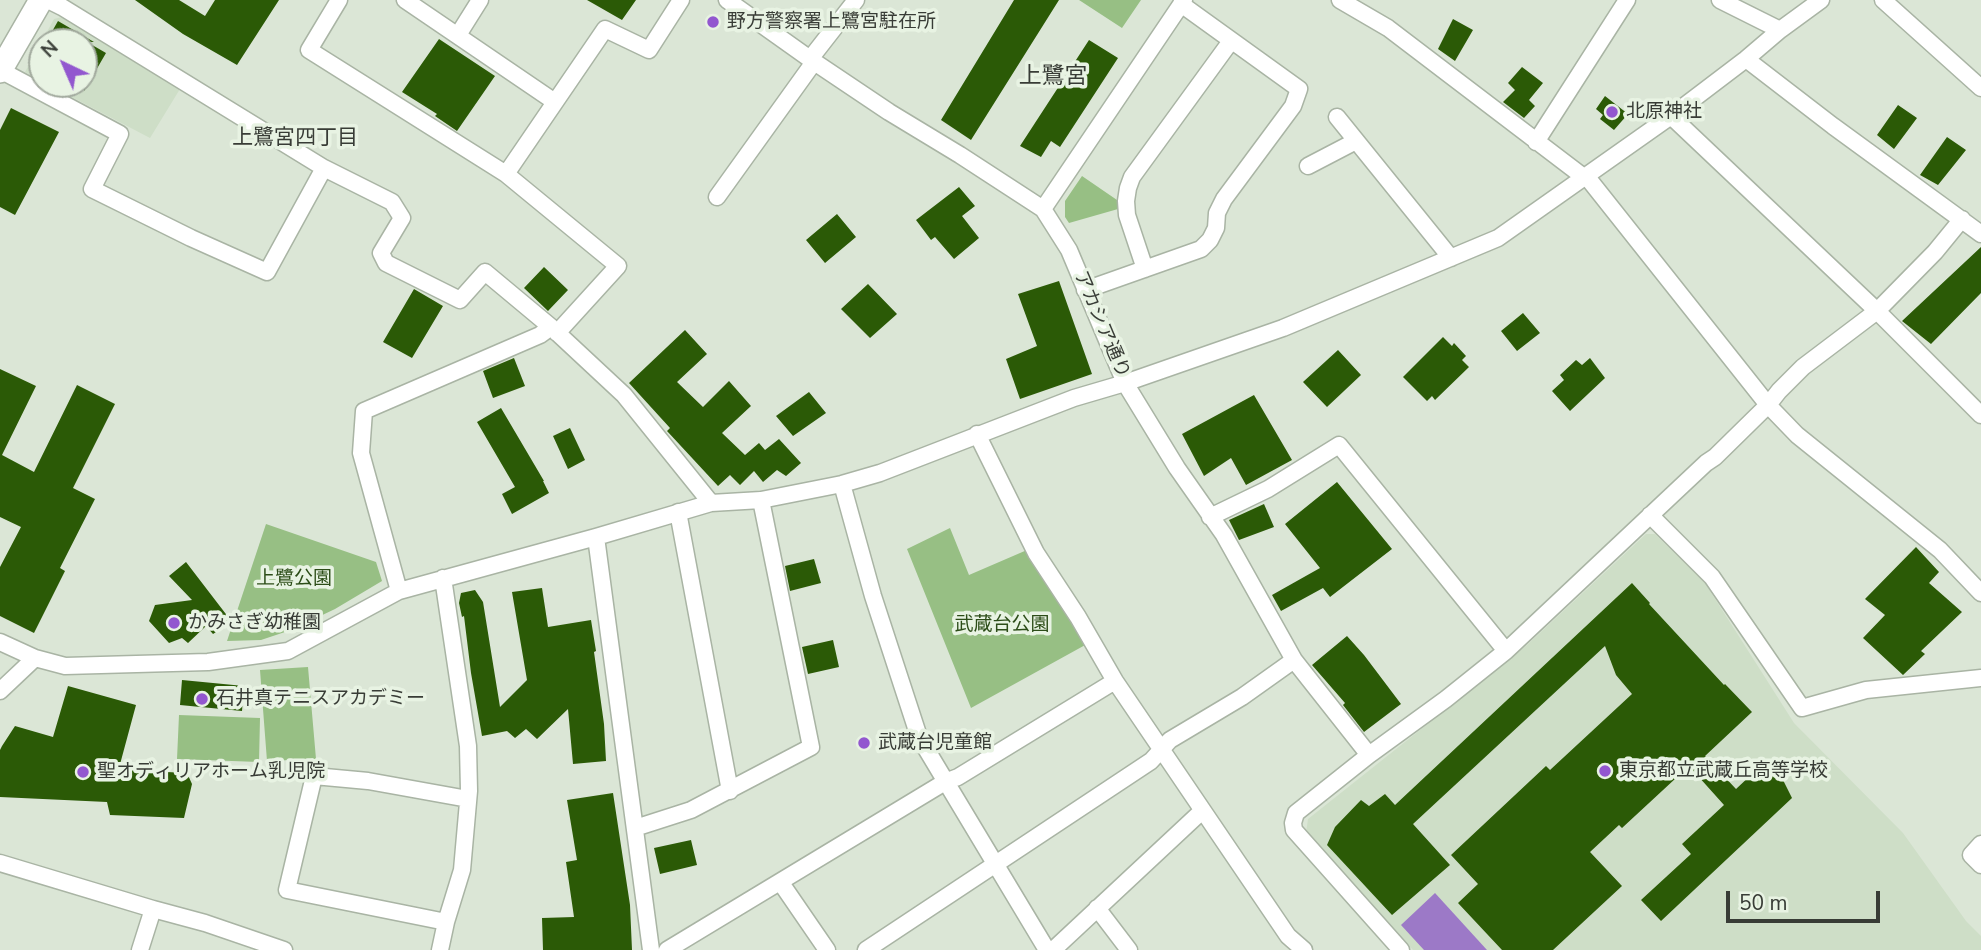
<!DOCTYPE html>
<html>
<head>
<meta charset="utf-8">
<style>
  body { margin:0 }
  #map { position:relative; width:1981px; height:950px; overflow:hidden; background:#dbe6d6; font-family:"Nunito Sans",sans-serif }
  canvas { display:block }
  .north { position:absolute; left:28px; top:28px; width:70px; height:70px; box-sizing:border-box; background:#e8f3e3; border:2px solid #a2aa9e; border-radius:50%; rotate:316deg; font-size:19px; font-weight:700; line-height:28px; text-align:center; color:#383c36 }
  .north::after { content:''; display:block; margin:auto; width:24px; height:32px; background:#9257cf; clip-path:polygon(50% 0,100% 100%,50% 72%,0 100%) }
  .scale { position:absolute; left:1726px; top:891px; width:154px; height:32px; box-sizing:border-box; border:4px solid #383c36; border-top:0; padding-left:9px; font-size:21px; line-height:24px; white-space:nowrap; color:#383c36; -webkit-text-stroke:5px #e8f3e3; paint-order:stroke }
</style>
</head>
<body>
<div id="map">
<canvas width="1981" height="950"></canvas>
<div class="north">N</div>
<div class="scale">50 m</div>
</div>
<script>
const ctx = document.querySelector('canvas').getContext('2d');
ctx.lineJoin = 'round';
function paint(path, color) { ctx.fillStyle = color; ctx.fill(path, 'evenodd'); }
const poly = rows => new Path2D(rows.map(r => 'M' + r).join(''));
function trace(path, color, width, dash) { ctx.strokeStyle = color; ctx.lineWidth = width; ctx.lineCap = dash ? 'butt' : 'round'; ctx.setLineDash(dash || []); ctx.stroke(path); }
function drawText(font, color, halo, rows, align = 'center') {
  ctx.font = font + ' "Nunito Sans","Noto Sans JP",sans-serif'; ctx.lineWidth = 7; ctx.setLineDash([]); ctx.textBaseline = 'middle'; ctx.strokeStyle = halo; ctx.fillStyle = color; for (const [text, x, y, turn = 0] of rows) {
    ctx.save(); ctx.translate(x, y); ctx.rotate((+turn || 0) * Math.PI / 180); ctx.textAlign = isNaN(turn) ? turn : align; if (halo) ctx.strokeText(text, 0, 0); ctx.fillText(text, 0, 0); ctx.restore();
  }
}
paint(poly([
  [62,17,180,89,150,138,47,84,84,84,84,42,42,42,42,81,25,72,54,19],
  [1646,534,1655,534,1705,583,1794,723,1903,833,1966,921,1981,936,1981,950,1413,950,1306,833,1308,819,1527,645]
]), '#cedec7');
paint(poly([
  [1079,0,1141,0,1122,28],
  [1082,176,1117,200,1118,209,1069,223,1065,217,1065,201],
  [266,524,376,562,382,581,335,609,291,630,261,640,227,641],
  [950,528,969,575,1027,550,1087,644,971,708,907,549],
  [308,667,316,759,267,761,260,670],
  [179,715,260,718,259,762,177,759]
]), '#97bf84');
paint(poly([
  [1435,893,1487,950,1424,950,1401,925]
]), '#9c79c7');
paint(poly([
  [135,0,179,0,205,16,215,0,279,0,237,65,183,34],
  [587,0,636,0,622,20],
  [1014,0,1059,0,971,140,941,120],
  [1453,19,1473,30,1455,61,1438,49],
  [58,21,94,42,87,42,106,53,84,91,84,42,46,42],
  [439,39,495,76,457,131,435,116,437,114,402,92],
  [1089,40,1118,58,1060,147,1051,141,1041,157,1020,146],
  [1522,67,1543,83,1529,100,1535,106,1524,118,1503,102,1515,90,1508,83],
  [1605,96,1628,114,1614,130,1600,119,1603,115,1596,109],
  [1898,105,1917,118,1894,149,1877,135],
  [11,108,59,132,15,215,0,207,0,130],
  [1947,137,1966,150,1938,185,1920,175],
  [959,187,975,206,962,216,979,238,954,259,935,237,931,240,916,220],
  [837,214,856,237,825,263,806,240],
  [1981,247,1981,293,1931,344,1902,321],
  [544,267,568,290,548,311,524,288],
  [1059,281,1092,374,1020,399,1006,359,1037,346,1018,294],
  [868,284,897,314,870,338,841,309],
  [414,289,443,306,412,358,383,342],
  [1523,313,1540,333,1517,351,1501,331],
  [685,330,707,354,677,382,703,407,729,381,751,406,722,433,745,455,759,443,765,450,779,439,801,463,786,476,777,470,763,482,754,471,740,485,730,475,718,486,667,431,670,428,629,383],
  [1443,337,1452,346,1454,343,1466,356,1462,360,1469,367,1435,400,1432,396,1427,401,1403,377],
  [1338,350,1361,375,1327,407,1303,382],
  [514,358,525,386,493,398,483,371],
  [1590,358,1605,378,1570,411,1552,391,1564,380,1560,375,1576,360,1582,365],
  [0,369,36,386,2,455,34,472,77,385,115,404,73,488,95,499,60,568,65,571,34,633,0,616,0,567,21,527,0,517],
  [809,392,826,413,793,436,776,416],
  [1254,395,1292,460,1246,485,1231,458,1204,476,1182,434],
  [501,408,544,481,543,481,549,493,512,514,502,494,515,487,477,422],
  [570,428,585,460,568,469,553,436],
  [1337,482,1392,549,1330,597,1323,588,1281,611,1272,595,1320,568,1285,524],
  [1264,504,1274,527,1239,540,1229,520],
  [1916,547,1939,572,1929,583,1962,612,1921,651,1925,654,1903,675,1863,638,1885,615,1865,599],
  [814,559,821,583,790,591,785,566],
  [186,562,232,622,213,634,206,626,188,643,182,638,169,643,149,621,155,605,192,600,169,576],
  [1632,583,1650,603,1649,604,1724,685,1725,684,1752,712,1705,756,1736,789,1767,760,1779,772,1792,798,1661,921,1641,900,1691,854,1682,844,1724,805,1689,766,1622,828,1619,825,1590,852,1622,886,1553,950,1502,950,1458,903,1478,884,1451,855,1546,766,1550,770,1632,694,1616,675,1605,646,1413,824,1450,865,1392,915,1327,845,1335,827,1361,800,1369,806,1385,794,1395,805],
  [542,588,548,627,591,620,596,651,594,652,604,724,606,761,573,764,568,709,537,739,526,729,515,738,507,731,482,736,471,673,464,616,462,617,459,603,461,593,475,590,483,602,500,707,527,680,512,592],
  [1347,636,1364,655,1401,704,1364,732,1343,705,1345,703,1312,665],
  [833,640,839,667,808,674,802,647],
  [182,680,244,686,242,711,180,705],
  [68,686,136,705,119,768,142,765,146,771,187,773,192,784,184,818,110,815,107,802,0,797,0,750,2,746,15,726,53,737],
  [613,793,630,905,632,950,543,950,542,918,574,917,566,862,577,860,567,800],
  [691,840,697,865,660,874,654,848]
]), '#2b5a06');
const minor = poly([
  [48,0,62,7,324,168,392,202,402,218,381,253,386,263,460,300,485,272,551,327,624,395,711,503],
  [339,0,309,50,506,174,618,266,557,333],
  [405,0,555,102],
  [727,0,810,59,889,112,960,155,1043,209,1069,250,1125,383,1177,468,1224,535,1294,660,1369,755],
  [1340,0,1388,28,1585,178],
  [1720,0,1780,30],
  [1883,0,1981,88],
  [458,35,480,0],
  [810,59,856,0],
  [1746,59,1833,126,1981,234],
  [0,70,120,134,92,189,191,238,267,272,324,168],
  [1671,116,1877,311,1981,415],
  [1337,117,1451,258],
  [1536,142,1627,0],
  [1308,166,1356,141],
  [506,174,605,29,649,50,681,0],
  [1587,177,1768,405,1797,435,1940,550,1981,593],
  [717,197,814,62],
  [1043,209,1184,0],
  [1145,269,1127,215,1126,201,1128,188,1132,177,1231,41],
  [1085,290,1201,249,1210,240,1216,228,1217,213,1224,199,1293,106,1299,89,1181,4],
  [977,434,1036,553,1078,617,1115,681,1288,936,1304,950],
  [842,484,873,596,919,737,1047,950],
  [678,512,730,791],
  [1650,515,1712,577,1802,708,1866,690,1981,678],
  [1210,517,1268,489,1339,445,1506,651],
  [596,537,651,950],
  [399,591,361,453,364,411,540,335,551,327],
  [0,642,35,658,65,666,208,662,288,651,399,591,596,537,711,503,761,500,842,484,880,473,1074,398,1125,383,1283,328,1498,238,1671,116,1746,59,1780,30,1821,0],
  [0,691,35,658],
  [635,828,691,810,811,747,761,500],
  [1981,844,1971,855,1981,865],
  [0,863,153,909,205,923,284,950],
  [781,883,827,950],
  [1097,908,1129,950],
  [446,922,287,890,314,776,368,781,468,799],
  [140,950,153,909],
  [440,950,446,922,462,870,469,791,468,746,443,578],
  [667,950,945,782,958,777,1115,681],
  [866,950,1151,761,1170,740,1242,697,1294,660],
  [1053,950,1202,811],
  [1401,950,1294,830,1293,823,1296,813,1369,755,1446,699,1506,651,1706,463,1715,457,1768,405,1779,391,1803,367,1877,311,1935,252,1962,219]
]);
const secondary = poly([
  [0,71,41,0]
]);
trace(minor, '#a9b4a4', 19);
trace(secondary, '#a9b4a4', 26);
trace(minor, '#fff', 16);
trace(secondary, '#fff', 23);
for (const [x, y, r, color] of [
  [713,22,7,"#9257cf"],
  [1612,112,7,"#9257cf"],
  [174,623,7,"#9257cf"],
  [202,699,7,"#9257cf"],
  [864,743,7,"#9257cf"],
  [1605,771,7,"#9257cf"],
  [83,772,7,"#9257cf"]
]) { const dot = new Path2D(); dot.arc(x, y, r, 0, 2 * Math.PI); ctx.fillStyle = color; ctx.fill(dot); trace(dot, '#e8f3e3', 2.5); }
drawText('19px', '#383c36', '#e8f3e3', [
  ["野方警察署上鷺宮駐在所",727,22],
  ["北原神社",1626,112],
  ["かみさぎ幼稚園",188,623],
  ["石井真テニスアカデミー",216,699],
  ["武蔵台児童館",878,743],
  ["東京都立武蔵丘高等学校",1619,771],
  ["聖オディリアホーム乳児院",97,772]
], 'left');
drawText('19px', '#383c36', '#e8f3e3', [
  ["アカシア通り",1101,325,67]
]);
drawText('19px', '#2c4d18', '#e8f3e3', [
  ["上鷺公園",294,579],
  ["武蔵台公園",1002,625]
]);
drawText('21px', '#383c36', '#e8f3e3', [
  ["上鷺宮四丁目",295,139]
]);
drawText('23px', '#383c36', '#e8f3e3', [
  ["上鷺宮",1053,77]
]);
</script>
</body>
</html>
